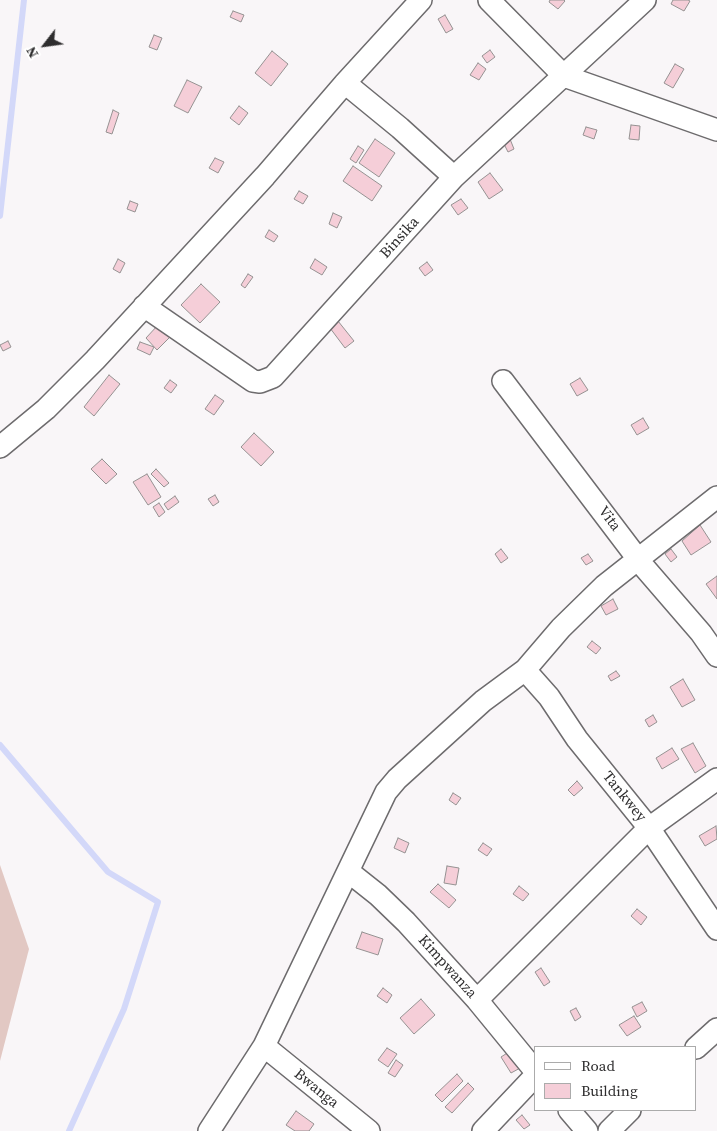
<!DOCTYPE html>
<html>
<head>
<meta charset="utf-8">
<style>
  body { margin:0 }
  #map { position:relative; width:717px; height:1131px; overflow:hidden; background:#f9f6f8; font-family:"Source Serif 4",serif }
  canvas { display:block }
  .legend { position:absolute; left:534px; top:1046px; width:162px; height:65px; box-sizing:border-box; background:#fff; border:1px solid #ababab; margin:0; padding:6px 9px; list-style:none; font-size:15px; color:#2e2d2e }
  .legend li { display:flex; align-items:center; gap:10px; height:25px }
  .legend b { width:25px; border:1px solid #ababab }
  .north { position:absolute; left:20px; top:20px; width:50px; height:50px; -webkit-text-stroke:4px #fff; paint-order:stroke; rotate:240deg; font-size:14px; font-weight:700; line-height:20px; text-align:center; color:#2e2d2e }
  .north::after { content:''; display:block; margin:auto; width:18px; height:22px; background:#2e2d2e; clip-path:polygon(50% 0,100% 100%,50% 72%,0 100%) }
</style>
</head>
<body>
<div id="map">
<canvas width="717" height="1131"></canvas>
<ul class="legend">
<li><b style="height:6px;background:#fff"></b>Road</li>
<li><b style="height:14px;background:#f5ced8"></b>Building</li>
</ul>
<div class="north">N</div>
</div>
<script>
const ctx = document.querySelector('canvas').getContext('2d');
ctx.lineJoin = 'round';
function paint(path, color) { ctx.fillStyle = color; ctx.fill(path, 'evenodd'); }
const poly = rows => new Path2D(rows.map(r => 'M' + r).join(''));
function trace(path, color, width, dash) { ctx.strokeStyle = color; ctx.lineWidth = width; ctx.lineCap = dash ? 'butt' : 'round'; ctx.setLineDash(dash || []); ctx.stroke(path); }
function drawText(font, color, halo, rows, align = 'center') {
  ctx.font = font + ' "Source Serif 4",serif'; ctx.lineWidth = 4; ctx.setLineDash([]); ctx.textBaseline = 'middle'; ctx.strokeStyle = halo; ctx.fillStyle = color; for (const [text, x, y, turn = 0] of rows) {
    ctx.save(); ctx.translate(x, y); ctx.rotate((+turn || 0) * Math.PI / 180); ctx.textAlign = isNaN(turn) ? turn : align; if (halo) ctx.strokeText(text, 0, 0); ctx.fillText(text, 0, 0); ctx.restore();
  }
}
paint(poly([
  [0,865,29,949,0,1061]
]), '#e2c8c3');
trace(poly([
  [0,216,24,0],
  [0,745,108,872,158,902,124,1009,69,1131]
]), '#d3d8f9', 6);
const building = poly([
  [550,0,564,0,565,1,558,9,549,2,550,0],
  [673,0,688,0,690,1,684,11,671,4,673,0],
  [233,11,244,15,241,22,230,17,233,11],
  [445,15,453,29,446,33,438,19,445,15],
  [154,35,162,38,157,50,149,47,154,35],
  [490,50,495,57,487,63,482,56,490,50],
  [272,51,288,64,271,86,255,73,272,51],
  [478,63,486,69,479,80,470,75,478,63],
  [675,64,684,69,673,88,664,83,675,64],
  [187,80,202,87,188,113,174,106,187,80],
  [239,106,248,113,239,125,230,118,239,106],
  [113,110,119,113,112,134,106,132,113,110],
  [631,125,640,126,639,140,629,139,631,125],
  [586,127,597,130,594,139,583,135,586,127],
  [375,139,395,153,379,177,359,163,375,139],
  [510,139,514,149,508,152,503,142,510,139],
  [358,146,364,150,356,163,350,159,358,146],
  [215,158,224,162,218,173,209,168,215,158],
  [353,166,382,186,372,201,343,181,353,166],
  [490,173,503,190,489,199,478,182,490,173],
  [299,191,308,196,303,204,294,199,299,191],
  [461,199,468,208,458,215,451,205,461,199],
  [130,201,138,204,135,212,127,209,130,201],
  [333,213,342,217,337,228,329,224,333,213],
  [269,230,278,236,274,242,265,237,269,230],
  [118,259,125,263,120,273,113,269,118,259],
  [315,259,327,267,322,275,310,268,315,259],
  [427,262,433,270,425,276,419,268,427,262],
  [248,274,253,277,245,288,241,285,248,274],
  [201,284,220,302,200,323,181,305,201,284],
  [338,321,354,341,345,348,330,328,338,321],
  [158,325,170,337,157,350,146,338,158,325],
  [8,341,11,347,3,351,0,345,8,341],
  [140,342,154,347,150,355,137,349,140,342],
  [109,375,120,384,94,416,84,407,109,375],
  [580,378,588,390,577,396,570,384,580,378],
  [170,380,177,385,171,393,164,388,170,380],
  [215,395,224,401,214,415,205,409,215,395],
  [643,418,649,428,637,435,631,425,643,418],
  [254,433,274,452,261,466,241,447,254,433],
  [102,459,117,474,106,484,91,469,102,459],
  [156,469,169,483,164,487,151,474,156,469],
  [147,474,161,497,148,505,133,482,147,474],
  [215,495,219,502,213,506,208,499,215,495],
  [175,496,179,502,168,510,164,504,175,496],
  [159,503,165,512,159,517,153,507,159,503],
  [700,525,711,542,691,555,682,541,700,525],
  [501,549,508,558,501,563,495,554,501,549],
  [671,549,677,557,671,562,665,554,671,549],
  [588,554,593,561,586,565,581,558,588,554],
  [717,576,717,599,706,584,717,576],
  [613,599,618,609,606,615,601,606,613,599],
  [592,641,601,648,596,654,587,647,592,641],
  [616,671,620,676,611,681,608,676,616,671],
  [683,679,695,700,682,707,670,687,683,679],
  [653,715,657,722,649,727,645,720,653,715],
  [693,743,706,766,695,773,681,749,693,743],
  [672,748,679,759,662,769,656,758,672,748],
  [577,781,583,788,574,796,568,790,577,781],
  [453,793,461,798,456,805,449,800,453,793],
  [716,826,717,839,705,846,699,836,716,826],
  [398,838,409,843,405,853,394,848,398,838],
  [483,843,492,849,487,856,478,850,483,843],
  [447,866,459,868,456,885,444,883,447,866],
  [438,884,456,900,449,908,430,892,438,884],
  [519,886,529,894,523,901,513,894,519,886],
  [637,909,647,917,641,925,631,916,637,909],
  [362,932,383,939,378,955,356,948,362,932],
  [541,968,550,982,544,986,535,972,541,968],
  [383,988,392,995,387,1003,377,996,383,988],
  [421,999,435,1015,414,1034,400,1018,421,999],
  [642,1002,647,1011,637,1017,632,1007,642,1002],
  [576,1008,581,1017,575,1021,570,1011,576,1008],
  [634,1016,641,1027,627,1036,619,1025,634,1016],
  [387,1048,397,1054,388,1067,378,1060,387,1048],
  [512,1050,522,1067,511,1073,501,1057,512,1050],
  [396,1060,403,1065,395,1077,388,1073,396,1060],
  [457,1074,463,1081,442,1102,435,1095,457,1074],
  [468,1083,474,1089,452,1113,445,1107,468,1083],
  [296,1111,314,1124,309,1131,295,1131,286,1125,296,1111],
  [522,1115,530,1125,524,1129,516,1120,522,1115]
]);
paint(building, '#f5ced8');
trace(building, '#959292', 1);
const street = poly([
  [489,0,564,76,717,130],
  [345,83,400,128,454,177],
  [144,306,253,381,260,382,273,377,454,177,645,0],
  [503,381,644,567,701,633,717,656],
  [0,447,46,409,95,360,265,176,345,83,421,0],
  [525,670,549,697,577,739,649,828,717,929],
  [349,872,378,895,406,922,477,1000,536,1072],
  [477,1000,649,828,717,779],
  [264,1046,369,1131],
  [696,1048,717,1029],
  [569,1110,587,1131],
  [209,1131,264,1046,386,792,397,779,483,701,525,670,561,628,604,586,717,497],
  [483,1131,536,1075],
  [609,1131,630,1110]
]);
trace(street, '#6d6b6d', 24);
trace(street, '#fff', 21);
drawText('15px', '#2e2d2e', '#fff', [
  ["Binsika",400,238,-48],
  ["Vita",609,519,53],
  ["Tankwey",624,797,51],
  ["Kimpwanza",447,967,48],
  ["Bwanga",316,1089,39]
]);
</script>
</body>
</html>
